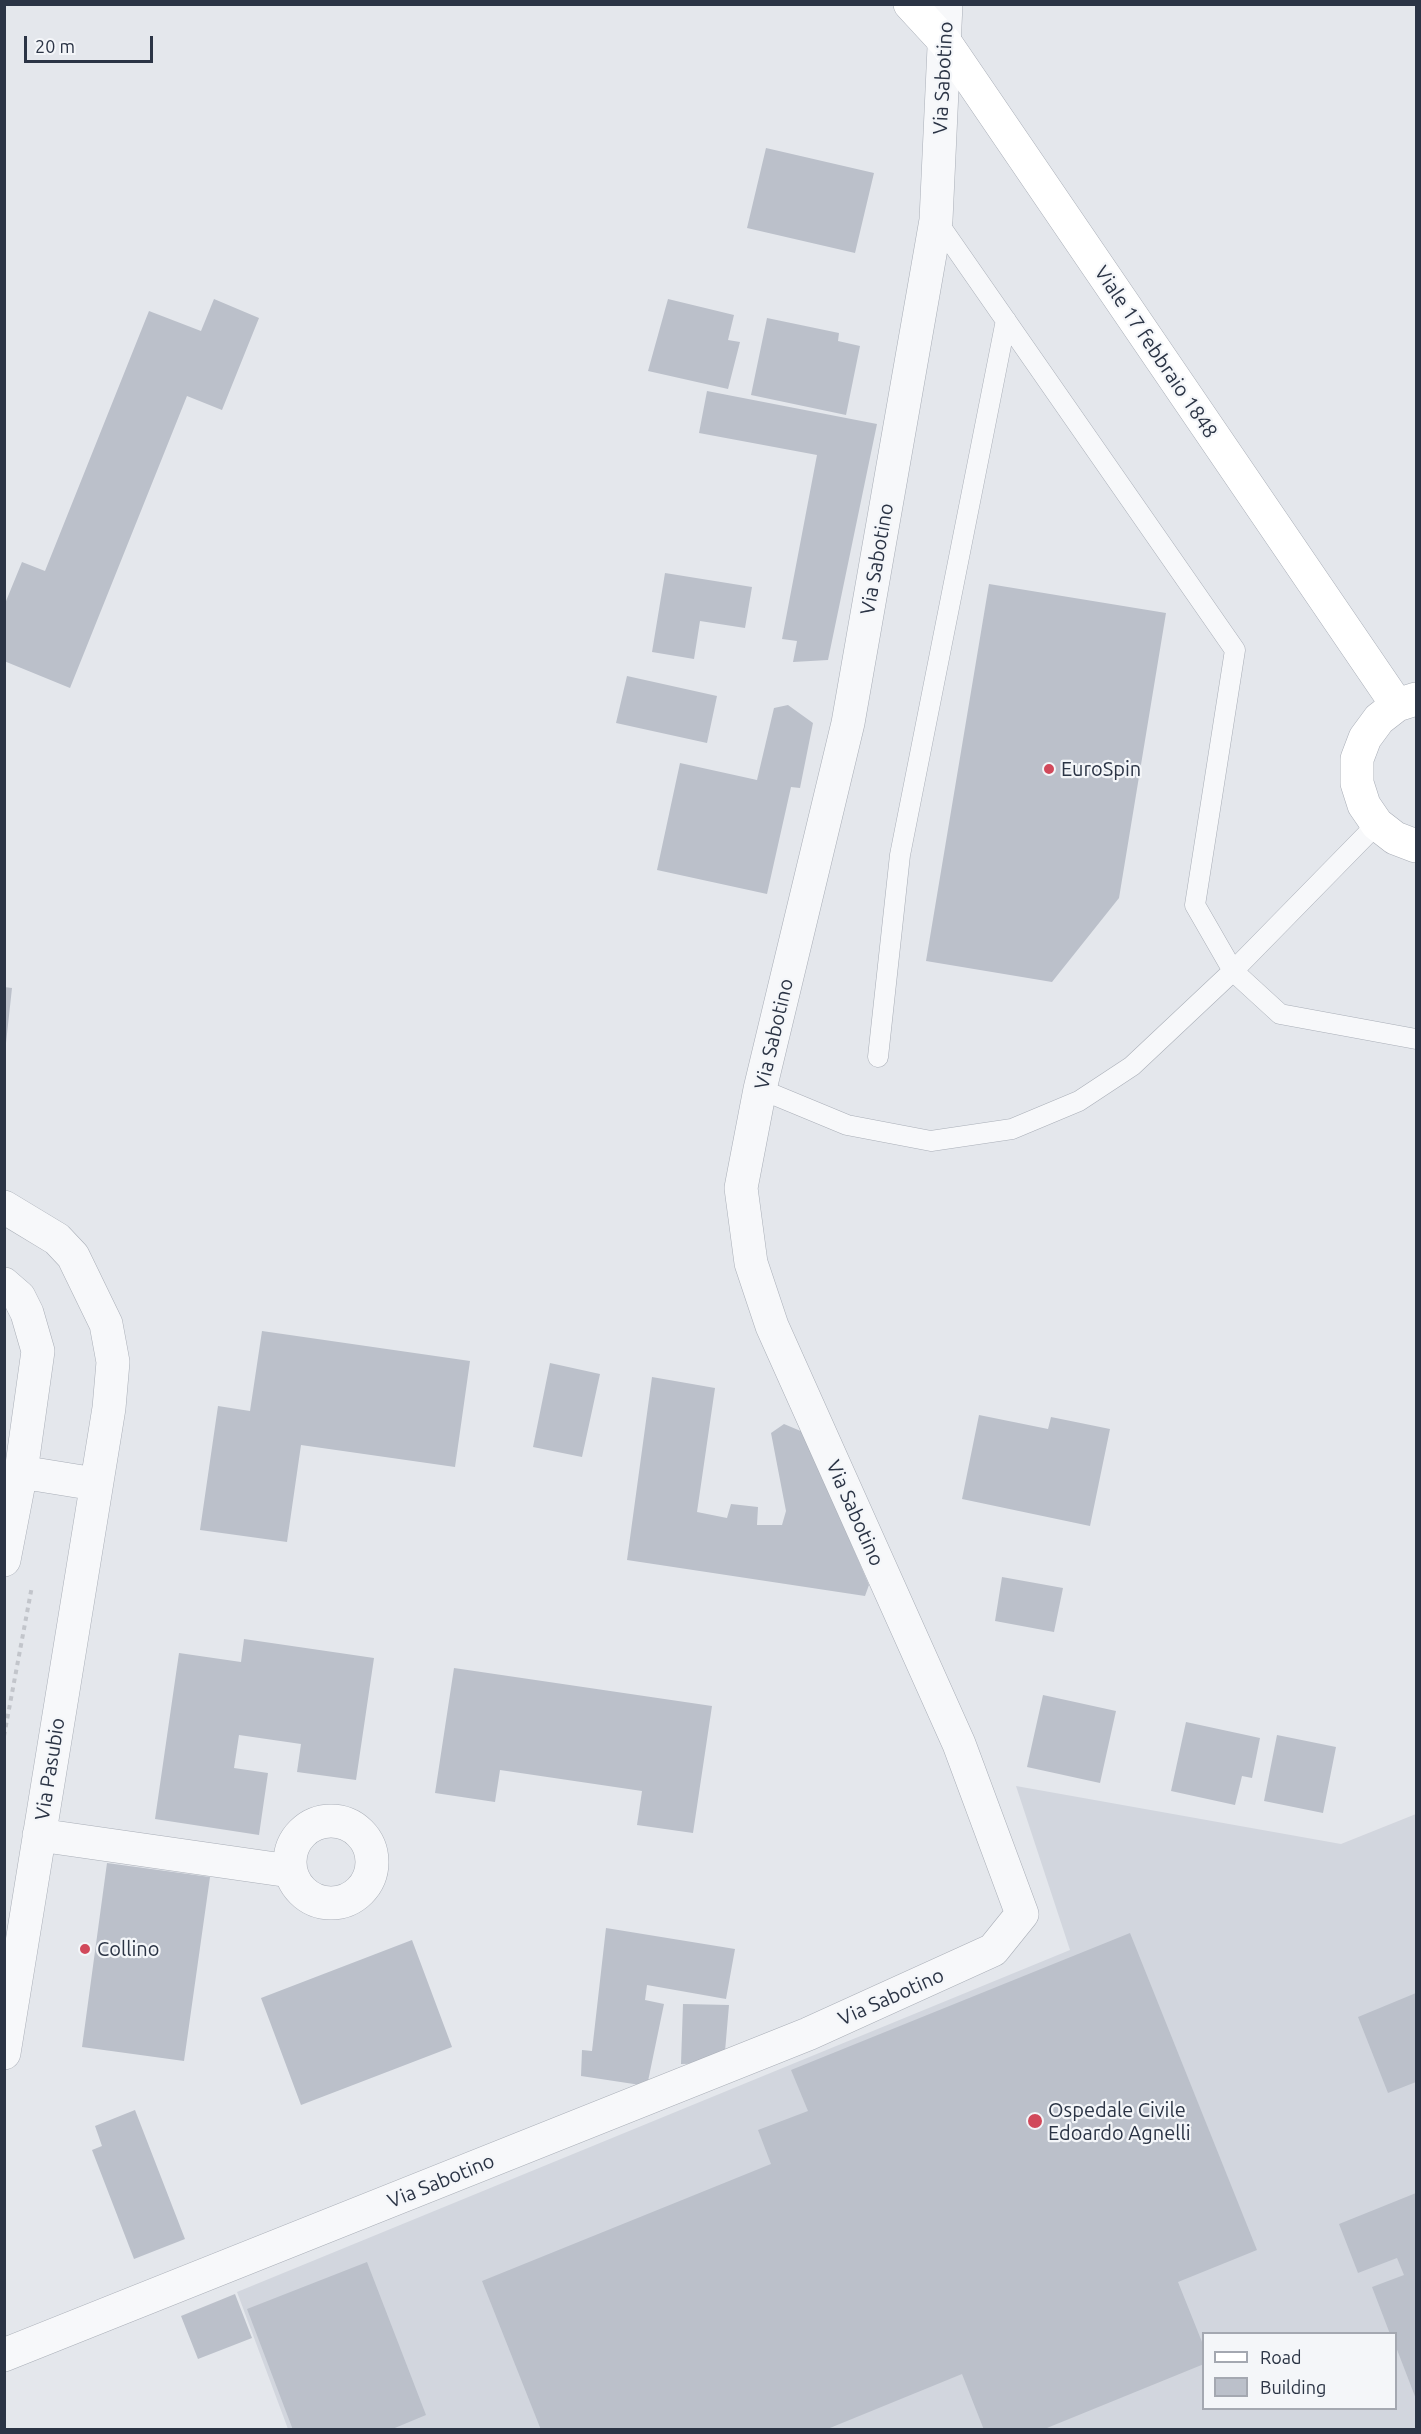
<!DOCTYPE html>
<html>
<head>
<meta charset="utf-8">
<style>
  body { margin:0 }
  #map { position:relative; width:1421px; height:2434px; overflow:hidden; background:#e4e7ec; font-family:Ubuntu,sans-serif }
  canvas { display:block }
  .frame { position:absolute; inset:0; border:6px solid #2b3445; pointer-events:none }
  .legend { position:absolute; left:1202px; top:2332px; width:195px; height:78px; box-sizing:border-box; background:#f4f6f9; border:2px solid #a4a8b1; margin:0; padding:8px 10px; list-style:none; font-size:18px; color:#2b3445 }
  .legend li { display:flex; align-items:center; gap:12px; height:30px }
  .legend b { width:30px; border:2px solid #a4a8b1 }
  .scale { position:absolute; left:24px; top:36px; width:129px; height:27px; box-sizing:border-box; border:3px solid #2b3445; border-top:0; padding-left:8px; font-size:18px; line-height:21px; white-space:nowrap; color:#2b3445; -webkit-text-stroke:4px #f4f6f9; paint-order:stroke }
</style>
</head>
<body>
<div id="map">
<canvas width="1421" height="2434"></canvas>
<div class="frame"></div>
<ul class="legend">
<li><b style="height:8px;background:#fff"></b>Road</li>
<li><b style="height:16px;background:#bbc0ca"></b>Building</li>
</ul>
<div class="scale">20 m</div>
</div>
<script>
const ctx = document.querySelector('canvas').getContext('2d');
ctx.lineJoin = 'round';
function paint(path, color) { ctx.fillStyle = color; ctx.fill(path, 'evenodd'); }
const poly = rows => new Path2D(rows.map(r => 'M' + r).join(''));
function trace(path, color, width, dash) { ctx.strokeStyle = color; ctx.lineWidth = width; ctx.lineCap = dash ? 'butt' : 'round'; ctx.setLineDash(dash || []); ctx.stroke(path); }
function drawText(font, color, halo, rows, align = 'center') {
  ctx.font = font + ' Ubuntu,sans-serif'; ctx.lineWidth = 4.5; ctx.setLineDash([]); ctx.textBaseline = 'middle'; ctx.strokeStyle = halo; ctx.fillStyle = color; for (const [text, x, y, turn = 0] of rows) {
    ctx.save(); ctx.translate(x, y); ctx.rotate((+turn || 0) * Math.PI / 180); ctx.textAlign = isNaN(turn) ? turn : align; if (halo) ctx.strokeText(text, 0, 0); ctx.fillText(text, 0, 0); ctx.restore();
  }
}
paint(poly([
  [1016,1786,1341,1844,1416,1814,1416,2429,288,2429,237,2292,1070,1950],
  [1204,2334,1396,2334,1396,2408,1204,2408]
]), '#d2d6de');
paint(poly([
  [766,148,874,173,855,253,747,228],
  [214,299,259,318,222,410,187,396,70,688,4,661,4,606,22,562,45,571,149,311,201,331],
  [668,299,734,315,728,340,740,342,728,389,648,371],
  [767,318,839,333,838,341,860,346,846,415,751,395],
  [707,391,877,424,828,660,793,662,797,641,782,639,817,455,699,433],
  [665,573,752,587,745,628,700,621,694,659,652,652],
  [989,584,1166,613,1119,898,1052,982,926,961],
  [627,676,717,696,707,743,616,723],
  [788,705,813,723,800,788,791,787,767,894,657,870,680,763,757,780,774,708],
  [4,987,12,988,6,1043,4,1042],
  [262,1331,470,1361,455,1467,301,1445,287,1542,200,1530,218,1406,250,1411],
  [550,1363,600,1374,582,1457,533,1447],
  [652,1377,715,1388,697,1512,727,1518,731,1504,758,1507,757,1525,782,1525,786,1511,771,1433,784,1424,803,1432,869,1585,865,1596,627,1560],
  [979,1415,1048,1429,1051,1417,1110,1429,1090,1526,962,1499],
  [1002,1577,1063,1588,1054,1632,995,1621],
  [244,1639,374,1658,356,1780,297,1772,301,1744,239,1735,234,1768,268,1773,259,1835,155,1819,179,1653,241,1662],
  [454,1668,712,1706,693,1833,637,1825,642,1791,500,1770,495,1802,435,1793],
  [1043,1695,1116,1711,1100,1783,1027,1767],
  [1186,1722,1260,1738,1252,1778,1242,1776,1235,1805,1171,1791],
  [1277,1735,1336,1747,1323,1813,1264,1801],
  [107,1863,210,1877,184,2061,82,2047],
  [606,1928,735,1949,726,1999,647,1985,645,2000,664,2004,647,2086,581,2076,582,2050,592,2051],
  [1130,1933,1257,2250,1178,2282,1204,2347,1204,2364,1042,2430,984,2430,962,2374,825,2430,541,2430,482,2281,771,2164,758,2130,808,2111,791,2070],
  [412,1940,452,2047,301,2105,261,1998],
  [1416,1993,1416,2082,1388,2093,1358,2017],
  [683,2004,729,2005,724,2063,681,2064],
  [135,2110,185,2239,134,2259,92,2150,102,2146,95,2126],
  [1416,2193,1416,2399,1396,2347,1396,2334,1390,2334,1372,2287,1404,2275,1397,2258,1358,2273,1339,2224],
  [367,2262,426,2415,390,2430,293,2430,247,2309],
  [235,2294,252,2338,198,2359,181,2316]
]), '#bbc0ca');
const lane = poly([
  [936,220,1235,650,1195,905,1233,971,1280,1014,1416,1039],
  [878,1057,900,855,1006,320],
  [760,1089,847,1125,931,1141,1012,1129,1079,1101,1132,1066,1233,971,1377,824]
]);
const street = poly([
  [4,1207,57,1239,73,1256,106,1324,113,1362,109,1408,4,2053],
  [4,1284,19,1297,27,1313,38,1351,21,1472,4,1560],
  [21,1472,95,1484],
  '290 1862a41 41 0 1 1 82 0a41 41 0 1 1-82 0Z',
  [39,1835,290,1871],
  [4,2355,808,2034,993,1950,1022,1914,959,1744,772,1326,751,1263,741,1188,760,1089,848,723,936,220,946,4]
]);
const secondary = poly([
  [910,4,945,42,1397,705],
  [1416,699,1397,705,1379,719,1365,738,1357,759,1357,783,1364,805,1377,824,1395,838,1416,846]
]);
trace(lane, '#a9aeb7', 21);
trace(street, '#a9aeb7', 34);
trace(secondary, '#a9aeb7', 34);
trace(poly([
  [4,1736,32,1586]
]), '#c2c5cb', 4, [4.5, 4.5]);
trace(lane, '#f7f8fa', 20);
trace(street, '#f7f8fa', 33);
trace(secondary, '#fff', 33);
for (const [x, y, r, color] of [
  [1049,769,6,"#d1495b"],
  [85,1949,6,"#d1495b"],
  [1035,2121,8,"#d1495b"]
]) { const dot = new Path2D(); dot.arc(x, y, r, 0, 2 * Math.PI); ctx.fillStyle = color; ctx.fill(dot); trace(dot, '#f4f6f9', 2); }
drawText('20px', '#2b3445', '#f4f6f9', [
  ["Via Sabotino",943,78,-87],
  ["Viale 17 febbraio 1848",1156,352,56],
  ["Via Sabotino",877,559,-80],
  ["Via Sabotino",774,1034,-77],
  ["Via Sabotino",855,1513,66],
  ["Via Pasubio",50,1769,-81],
  ["Via Sabotino",891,1997,-24],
  ["Via Sabotino",441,2181,-22]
]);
drawText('20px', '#2b3445', '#f4f6f9', [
  ["EuroSpin",1061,769],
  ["Collino",97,1949],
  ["Ospedale Civile",1048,2110],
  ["Edoardo Agnelli",1048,2133]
], 'left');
</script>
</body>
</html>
